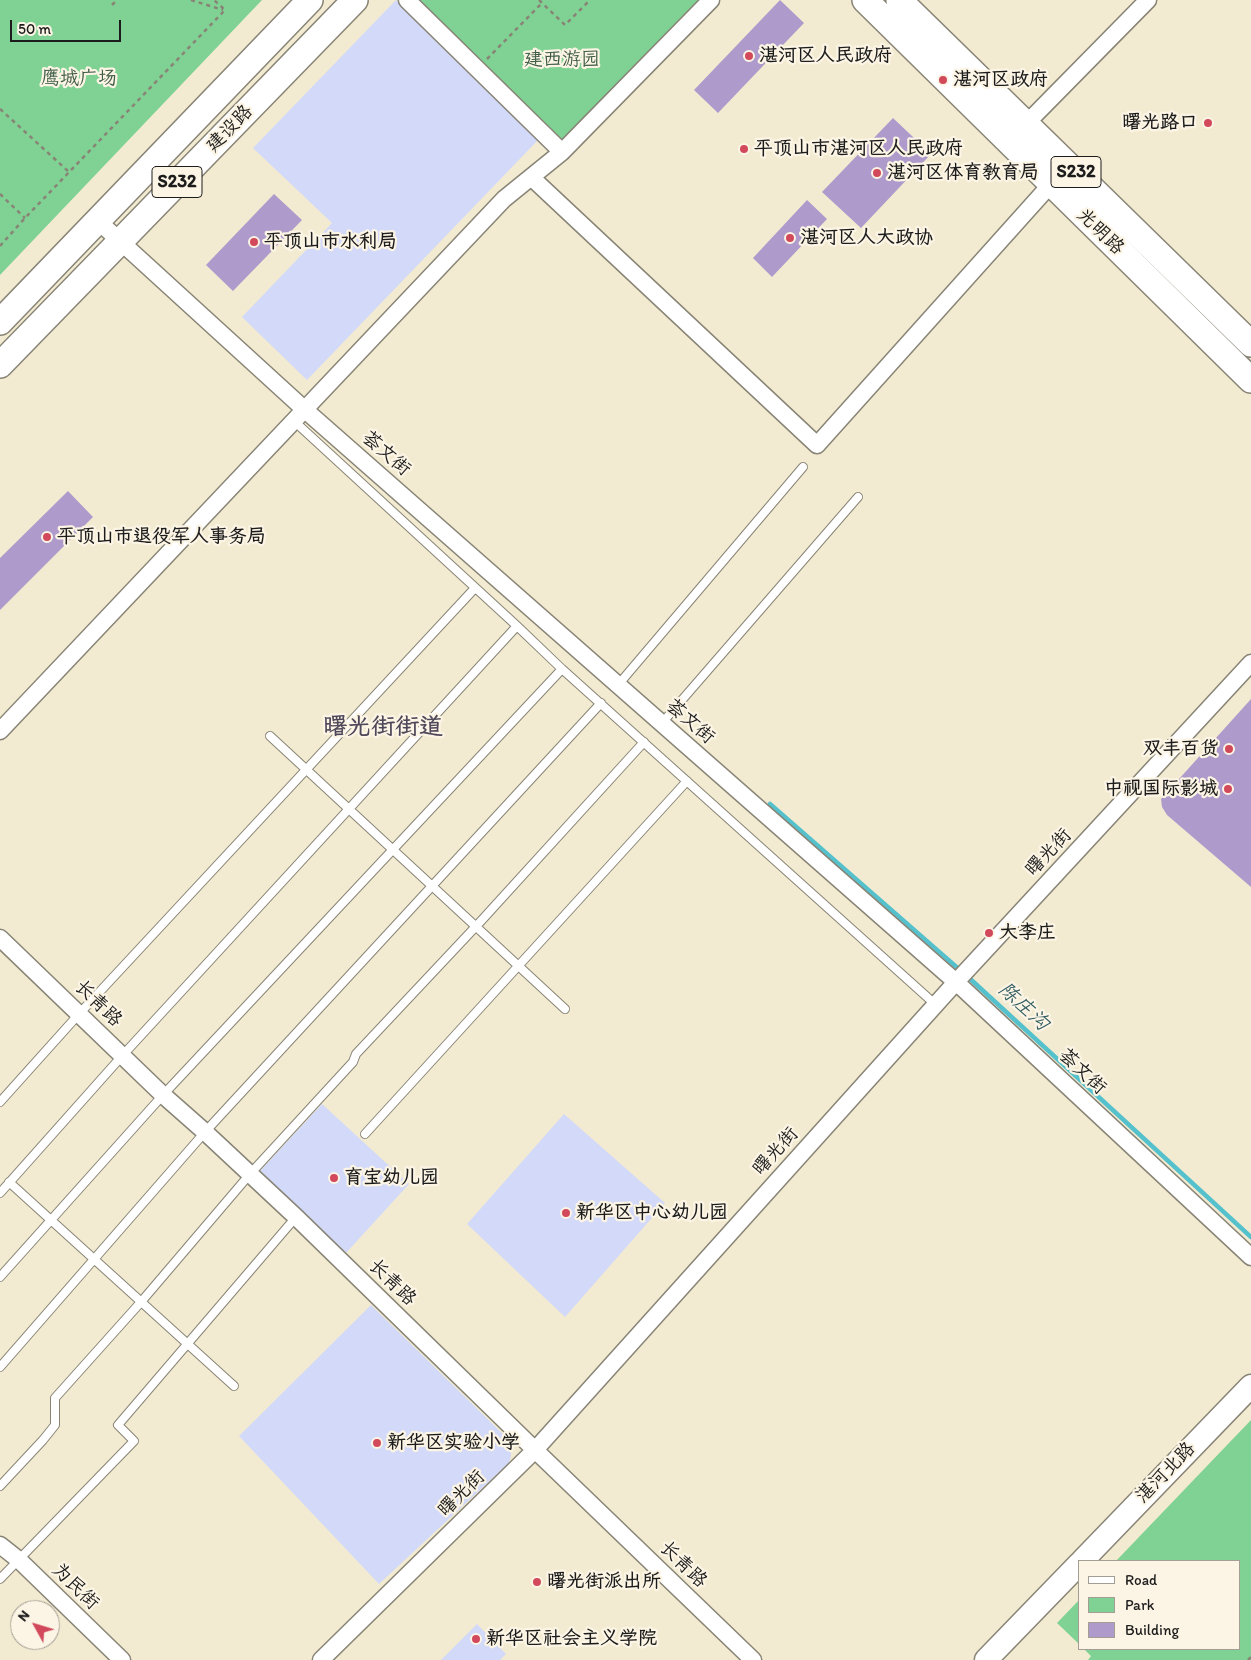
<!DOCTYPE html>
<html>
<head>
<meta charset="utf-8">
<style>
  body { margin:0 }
  #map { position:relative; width:1251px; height:1660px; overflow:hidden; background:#f3ebd1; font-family:Itim,sans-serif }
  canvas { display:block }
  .legend { position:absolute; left:1078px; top:1560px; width:162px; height:90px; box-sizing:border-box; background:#fcf5e5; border:1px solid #a29e95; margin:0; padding:6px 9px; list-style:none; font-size:15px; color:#1c1c1c }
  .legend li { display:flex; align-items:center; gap:10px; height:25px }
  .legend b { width:25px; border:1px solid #a29e95 }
  .north { position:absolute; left:10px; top:1600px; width:50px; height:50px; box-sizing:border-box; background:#fcf5e5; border:1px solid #a29e95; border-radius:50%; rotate:309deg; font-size:14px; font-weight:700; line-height:20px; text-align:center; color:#1c1c1c }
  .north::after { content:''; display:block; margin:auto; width:18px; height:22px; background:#d1495b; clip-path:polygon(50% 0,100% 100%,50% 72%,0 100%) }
  .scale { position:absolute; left:10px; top:20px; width:111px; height:22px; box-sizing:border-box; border:2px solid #1c1c1c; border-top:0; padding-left:6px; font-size:15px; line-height:18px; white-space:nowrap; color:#1c1c1c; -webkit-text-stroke:4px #fcf5e5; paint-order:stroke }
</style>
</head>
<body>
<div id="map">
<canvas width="1251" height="1660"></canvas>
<ul class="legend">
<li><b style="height:6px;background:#fff"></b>Road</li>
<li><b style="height:14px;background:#7fd293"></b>Park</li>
<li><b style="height:14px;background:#ae9bcc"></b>Building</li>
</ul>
<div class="north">N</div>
<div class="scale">50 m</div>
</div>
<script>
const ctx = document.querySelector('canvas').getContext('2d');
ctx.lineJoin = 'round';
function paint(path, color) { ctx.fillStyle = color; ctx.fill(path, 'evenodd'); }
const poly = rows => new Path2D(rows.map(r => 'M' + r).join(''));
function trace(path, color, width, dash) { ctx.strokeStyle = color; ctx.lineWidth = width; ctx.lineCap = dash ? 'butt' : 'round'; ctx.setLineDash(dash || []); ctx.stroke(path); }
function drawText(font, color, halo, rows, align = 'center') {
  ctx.font = font + ' Itim,"LXGW WenKai TC",sans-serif'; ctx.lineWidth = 4.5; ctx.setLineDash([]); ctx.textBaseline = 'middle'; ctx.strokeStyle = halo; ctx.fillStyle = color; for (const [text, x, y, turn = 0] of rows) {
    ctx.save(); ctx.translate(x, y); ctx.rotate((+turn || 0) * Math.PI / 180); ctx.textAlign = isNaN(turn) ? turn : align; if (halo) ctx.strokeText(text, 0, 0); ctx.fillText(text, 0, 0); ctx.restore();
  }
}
paint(poly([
  [396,0,540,138,307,380,242,317,332,223,253,148],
  [322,1104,409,1184,346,1253,259,1172],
  [564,1114,665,1203,565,1317,467,1224],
  [371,1305,507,1438,511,1447,511,1456,509,1463,379,1584,239,1436],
  [477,1624,506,1654,500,1660,441,1660]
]), '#d2d9f9');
paint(poly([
  [0,0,262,0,0,275],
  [416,0,706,0,563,145],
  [1251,1420,1251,1660,1088,1660,1091,1656,1084,1649,1240,1649,1240,1561,1116,1561],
  [1080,1599,1080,1645,1057,1623]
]), '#7fd293');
trace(poly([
  [770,804,961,971],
  [967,976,1251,1237]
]), '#55c1cd', 4.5);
paint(poly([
  [780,0,804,23,718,113,694,90],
  [893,118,931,154,861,228,822,192],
  [274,194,302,220,233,291,206,265],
  [807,200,827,219,772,277,753,258],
  [68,491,93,517,0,610,0,558],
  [1251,699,1251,887,1167,815,1162,807,1161,799]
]), '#ae9bcc');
const lane = poly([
  [294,421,517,626,562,669,936,1005],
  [618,685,803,467],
  [662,723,858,497],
  [270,736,565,1009],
  [0,1102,79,1014,475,588],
  [365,1134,687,781],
  [9,1182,234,1386],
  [0,1193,122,1056,517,626],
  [0,1277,163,1095,562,669],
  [0,1367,205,1132,601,703],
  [0,1486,43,1440,55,1425,55,1398,141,1302,250,1174,353,1062,356,1054,481,921,644,742],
  [0,1579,134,1441,118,1425,296,1217]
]);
const street = poly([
  [407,0,562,152],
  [1019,131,1148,0],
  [531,177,817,445,1051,184],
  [98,221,304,409,956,982,1251,1257],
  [0,731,504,199,562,152,711,0],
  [0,938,163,1095,205,1132,296,1217,535,1450,753,1660],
  [0,1545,19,1560,122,1660],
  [321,1660,535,1450,956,982,1251,663]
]);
const secondary = poly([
  [1082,1561,1251,1386],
  [986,1660,1080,1563]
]);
const primary = poly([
  [865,0,1251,380],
  [899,0,1251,344],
  [0,322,310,0],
  [0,365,355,0]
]);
trace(lane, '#888476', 10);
trace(street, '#888476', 19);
trace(secondary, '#888476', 25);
trace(primary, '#888476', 28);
trace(poly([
  [191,0,223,10],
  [539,0,565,25,590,0],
  [112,5,117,0],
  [487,59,542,3],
  [0,109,69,172],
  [0,194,25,218],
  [0,246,25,218,225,10,214,0],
  [1248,1660,1251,1657]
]), '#888476', 2.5, [4, 4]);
trace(lane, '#fff', 8);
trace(street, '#fff', 16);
trace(secondary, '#fff', 22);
trace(primary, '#fff', 25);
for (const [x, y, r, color] of [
  [749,56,5,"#d1495b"],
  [943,80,5,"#d1495b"],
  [1208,123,5,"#d1495b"],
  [744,149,5,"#d1495b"],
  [877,173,5,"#d1495b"],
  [790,238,5,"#d1495b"],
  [254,242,5,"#d1495b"],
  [47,537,5,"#d1495b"],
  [1229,749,5,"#d1495b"],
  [1228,789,5,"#d1495b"],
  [989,933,5,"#d1495b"],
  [334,1178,5,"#d1495b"],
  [566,1213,5,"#d1495b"],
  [377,1443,5,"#d1495b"],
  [537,1582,5,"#d1495b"],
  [476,1639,5,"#d1495b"]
]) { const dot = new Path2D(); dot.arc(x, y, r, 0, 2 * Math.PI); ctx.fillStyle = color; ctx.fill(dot); trace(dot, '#fcf5e5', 2); }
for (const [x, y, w] of [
  [1076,172,50],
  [177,182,50]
]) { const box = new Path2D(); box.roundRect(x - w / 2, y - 15.5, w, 31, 4); ctx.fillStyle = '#fcf5e5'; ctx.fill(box); trace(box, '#1c1c1c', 1); }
drawText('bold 18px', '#1c1c1c', null, [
  ["S232",1076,172],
  ["S232",177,182]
]);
drawText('bold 19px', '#1c1c1c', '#fcf5e5', [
  ["湛河区人民政府",759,56],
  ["湛河区政府",953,80],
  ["曙光路口",1198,123,"right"],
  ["平顶山市湛河区人民政府",754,149],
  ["湛河区体育教育局",887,173],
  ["湛河区人大政协",800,238],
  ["平顶山市水利局",264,242],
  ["平顶山市退役军人事务局",57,537],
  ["双丰百货",1219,749,"right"],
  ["中视国际影城",1218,789,"right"],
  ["大李庄",999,933],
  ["育宝幼儿园",344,1178],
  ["新华区中心幼儿园",576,1213],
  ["新华区实验小学",387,1443],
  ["曙光街派出所",547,1582],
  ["新华区社会主义学院",486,1639]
], 'left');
drawText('19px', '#3f5c46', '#fcf5e5', [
  ["建西游园",562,60],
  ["鹰城广场",79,79]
]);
drawText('19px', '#1c1c1c', '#fcf5e5', [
  ["建设路",230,129,-46],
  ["光明路",1100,232,44],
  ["荟文街",386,454,41],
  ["荟文街",690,722,41],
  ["曙光街",1049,853,-47],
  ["长青路",98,1004,44],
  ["荟文街",1082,1072,43],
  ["曙光街",776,1152,-48],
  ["长青路",392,1283,44],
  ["湛河北路",1166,1473,-46],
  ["曙光街",462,1494,-45],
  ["长青路",683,1565,44],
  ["为民街",75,1587,44]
]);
drawText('italic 20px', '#335e63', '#fcf5e5', [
  ["陈庄沟",1023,1007,43]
]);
drawText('bold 24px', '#4f485a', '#fcf5e5', [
  ["曙光街街道",383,728]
]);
</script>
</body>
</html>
